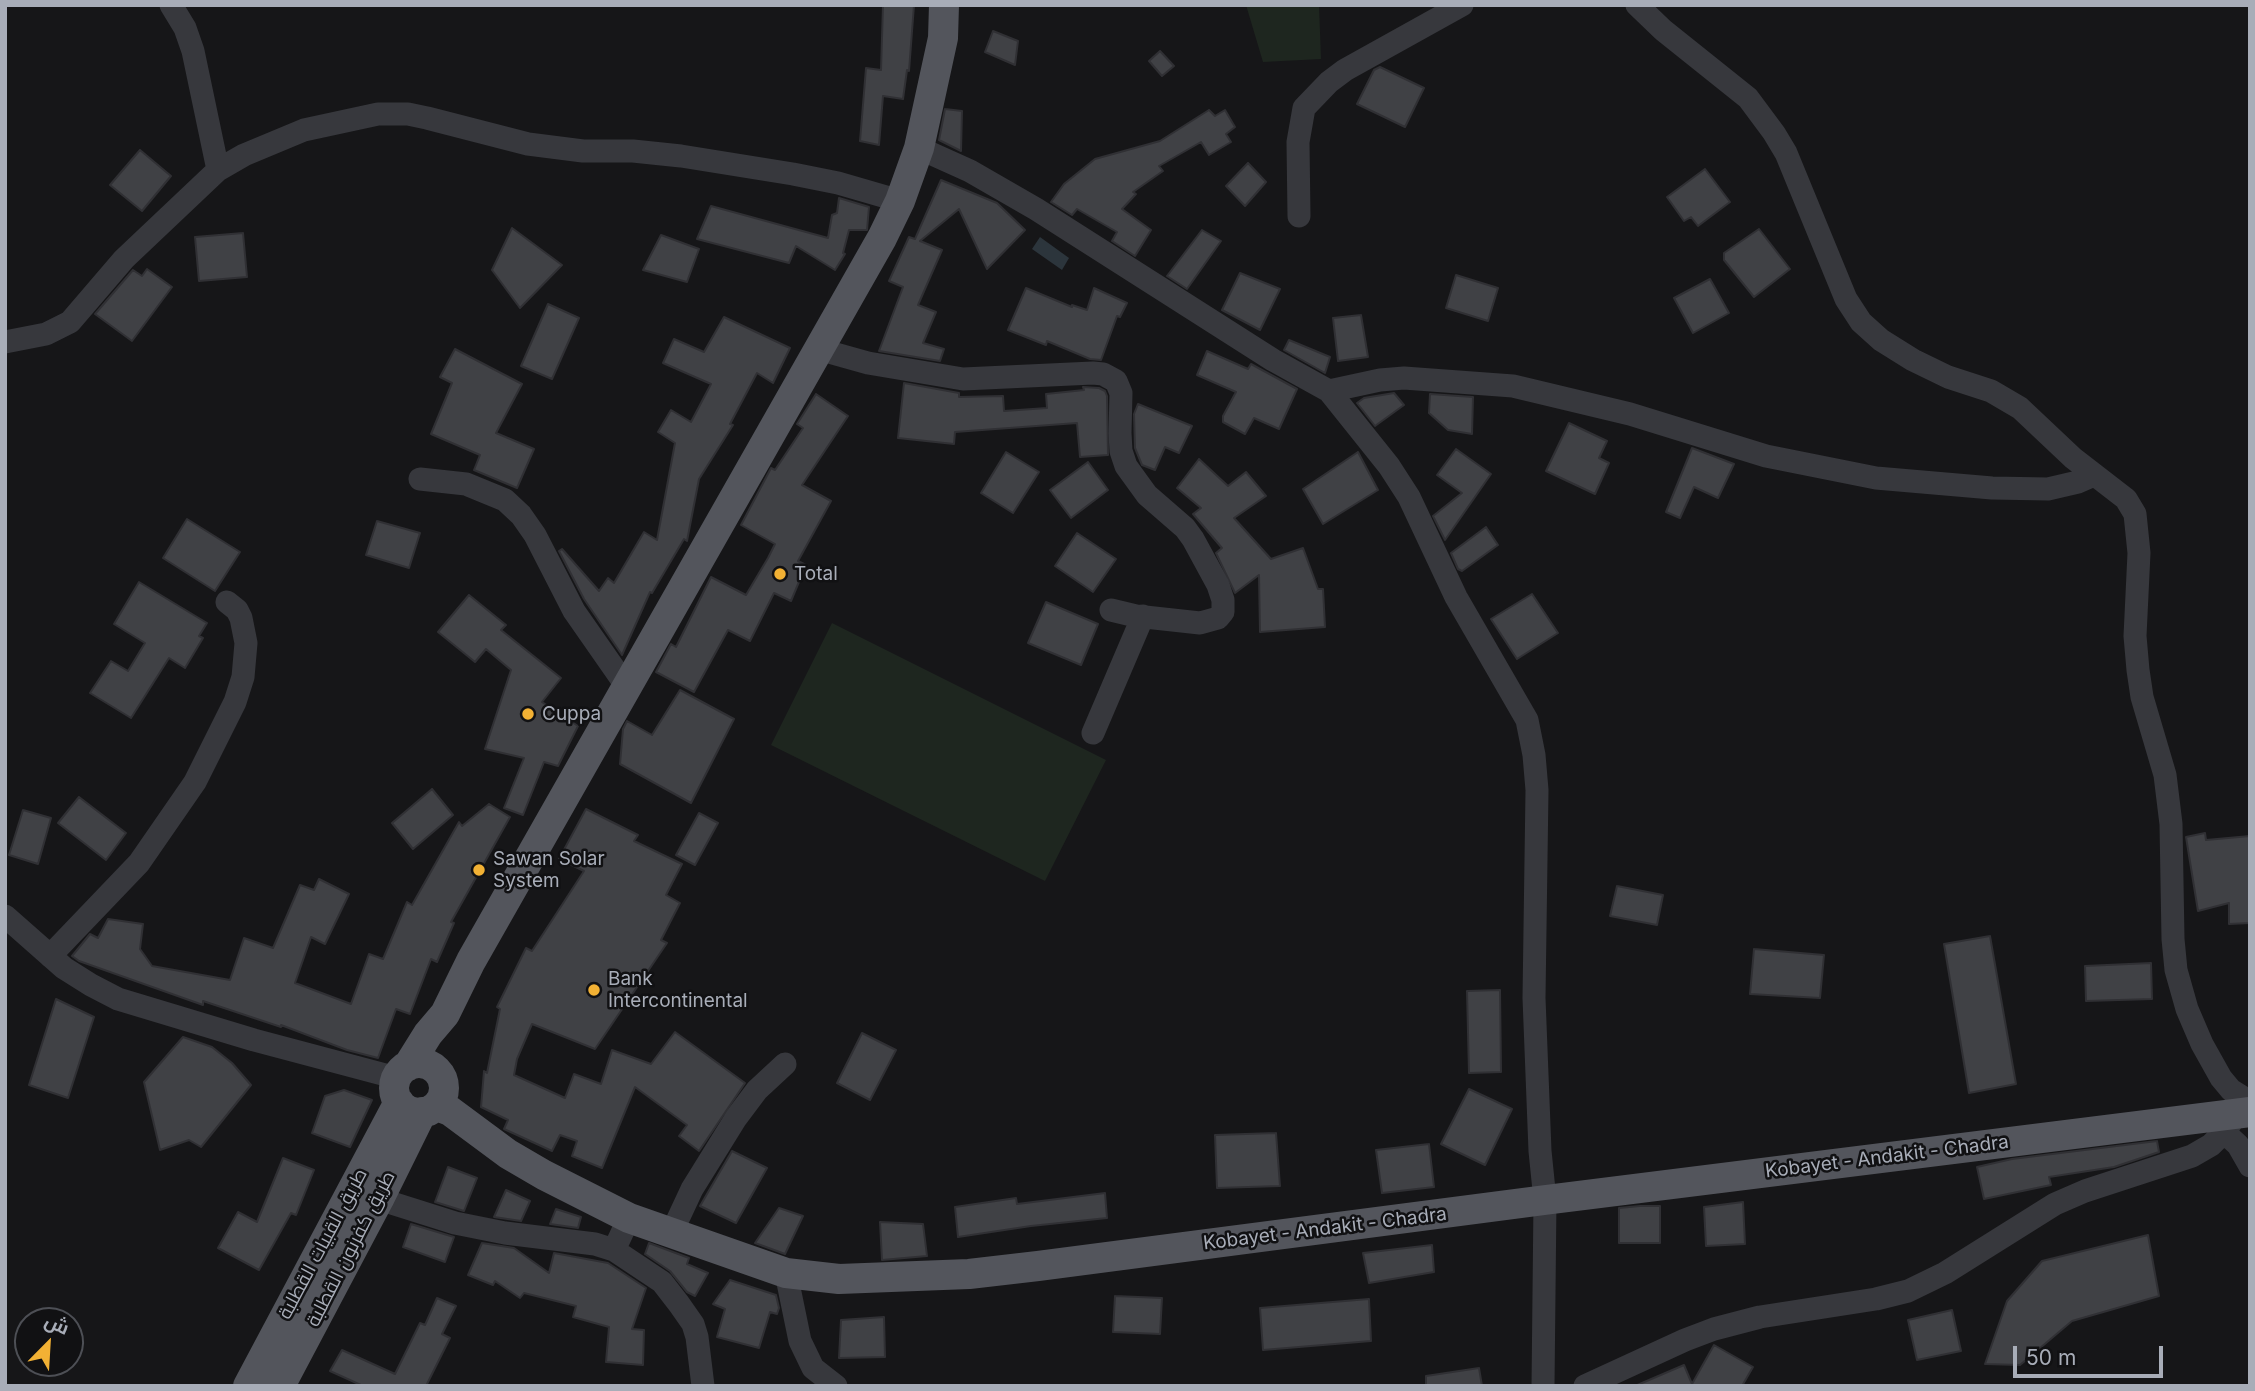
<!DOCTYPE html>
<html>
<head>
<meta charset="utf-8">
<style>
  body { margin:0 }
  #map { position:relative; width:2255px; height:1391px; overflow:hidden; background:#161618; font-family:Inter,Cairo,sans-serif }
  canvas { display:block }
  .frame { position:absolute; inset:0; border:7px solid #a8adb8; pointer-events:none }
  .north { position:absolute; left:14px; top:1307px; width:70px; height:70px; box-sizing:border-box; background:#111113; border:2px solid #4d4f55; border-radius:50%; rotate:24deg; font-size:19px; font-weight:700; line-height:28px; text-align:center; color:#a8adb8 }
  .north::after { content:''; display:block; margin:auto; width:24px; height:32px; background:#f2b134; clip-path:polygon(50% 0,100% 100%,50% 72%,0 100%) }
  .scale { position:absolute; left:2013px; top:1346px; width:150px; height:32px; box-sizing:border-box; border:4px solid #a8adb8; border-top:0; padding-left:9px; font-size:21px; line-height:24px; white-space:nowrap; color:#a8adb8; -webkit-text-stroke:5px #111113; paint-order:stroke }
</style>
</head>
<body>
<div id="map">
<canvas width="2255" height="1391"></canvas>
<div class="frame"></div>
<div class="north">ش</div>
<div class="scale">50 m</div>
</div>
<script>
const ctx = document.querySelector('canvas').getContext('2d');
ctx.lineJoin = 'round';
function paint(path, color) { ctx.fillStyle = color; ctx.fill(path, 'evenodd'); }
const poly = rows => new Path2D(rows.map(r => 'M' + r).join(''));
function trace(path, color, width, dash) { ctx.strokeStyle = color; ctx.lineWidth = width; ctx.lineCap = dash ? 'butt' : 'round'; ctx.setLineDash(dash || []); ctx.stroke(path); }
function drawText(font, color, halo, rows, align = 'center') {
  ctx.font = font + ' Inter,Cairo,sans-serif'; ctx.lineWidth = 5; ctx.setLineDash([]); ctx.textBaseline = 'middle'; ctx.strokeStyle = halo; ctx.fillStyle = color; for (const [text, x, y, turn = 0] of rows) {
    ctx.save(); ctx.translate(x, y); ctx.rotate((+turn || 0) * Math.PI / 180); ctx.textAlign = isNaN(turn) ? turn : align; if (halo) ctx.strokeText(text, 0, 0); ctx.fillText(text, 0, 0); ctx.restore();
  }
}
paint(poly([
  [1246,5,1319,5,1321,59,1263,62],
  [832,623,1106,760,1045,881,771,745]
]), '#1e261f');
paint(poly([
  [1040,237,1069,258,1062,270,1032,249]
]), '#2c353c');
const building = poly([
  [883,5,914,5,909,71,907,70,903,99,883,96,879,145,860,141,866,68,881,70,883,5],
  [993,31,1018,41,1015,65,985,52,993,31],
  [1160,51,1174,66,1162,76,1149,61,1160,51],
  [1380,67,1424,88,1405,127,1357,104,1374,70,1380,67],
  [945,109,962,111,961,151,939,140,945,109],
  [1209,110,1215,116,1225,110,1235,127,1226,134,1231,142,1209,155,1201,142,1159,166,1163,171,1133,192,1136,194,1122,209,1151,230,1135,256,1112,241,1117,232,1077,209,1072,215,1051,202,1064,184,1095,159,1160,141,1209,110],
  [140,150,171,176,142,211,110,185,140,150],
  [1248,163,1266,182,1245,206,1226,186,1248,163],
  [1705,169,1730,202,1698,226,1691,217,1684,221,1667,197,1705,169],
  [941,180,997,203,1025,230,987,269,959,209,920,241,942,250,918,305,936,312,923,343,944,349,940,361,879,351,903,287,889,281,909,237,915,239,941,180],
  [839,198,869,207,867,230,849,230,843,253,845,254,835,270,796,246,789,263,697,239,711,206,828,238,832,215,837,213,839,198],
  [512,228,562,265,520,308,492,270,512,228],
  [1759,229,1790,269,1754,297,1724,260,1724,253,1759,229],
  [1202,230,1221,241,1187,289,1167,276,1202,230],
  [243,233,247,277,199,281,195,237,243,233],
  [661,235,699,249,687,282,643,270,661,235],
  [147,269,172,287,132,341,95,314,133,270,142,276,147,269],
  [1240,273,1280,289,1260,330,1222,310,1240,273],
  [1456,275,1498,288,1488,321,1446,308,1456,275],
  [1710,279,1729,313,1693,333,1674,298,1710,279],
  [1026,288,1072,307,1072,305,1087,310,1094,288,1127,303,1120,317,1117,316,1101,360,1090,359,1047,341,1046,345,1008,330,1026,288],
  [548,304,579,318,552,379,521,366,548,304],
  [1361,315,1368,357,1338,361,1333,318,1361,315],
  [724,317,790,348,773,383,757,373,730,424,733,425,699,479,687,541,684,539,652,593,650,592,622,655,584,599,559,551,562,549,599,591,608,578,614,583,644,532,657,540,675,443,658,432,671,410,691,422,711,384,663,363,674,339,704,352,724,317],
  [1289,340,1330,357,1325,373,1284,350,1289,340],
  [455,349,522,384,496,433,534,449,517,488,474,470,480,455,431,434,452,383,440,377,455,349],
  [1207,351,1248,369,1251,364,1297,389,1279,429,1254,418,1245,434,1223,422,1223,416,1236,392,1197,375,1207,351],
  [904,383,959,393,959,397,1003,396,1004,411,1047,408,1046,394,1084,390,1083,387,1099,388,1105,391,1107,396,1108,455,1080,457,1077,423,955,432,954,444,898,438,904,383],
  [1394,393,1404,405,1375,426,1357,403,1364,398,1394,393],
  [816,394,848,416,802,485,831,501,798,561,806,565,791,601,774,593,750,641,728,630,694,692,656,672,671,644,676,647,711,577,746,595,768,558,775,544,741,525,771,468,775,470,803,428,797,424,816,394],
  [1430,394,1473,397,1472,434,1448,430,1429,413,1430,394],
  [1138,404,1192,426,1179,453,1165,447,1155,470,1142,465,1135,448,1134,414,1138,404],
  [1569,423,1607,441,1599,458,1609,463,1595,494,1546,471,1569,423],
  [1692,448,1734,464,1718,498,1694,487,1680,518,1666,512,1692,448],
  [1456,449,1491,474,1445,540,1433,516,1462,493,1437,475,1456,449],
  [1006,452,1039,472,1013,513,981,493,1006,452],
  [1358,452,1378,490,1323,524,1303,489,1358,452],
  [1199,459,1228,486,1246,472,1266,496,1234,518,1271,559,1303,548,1318,589,1323,589,1325,627,1260,632,1259,575,1235,593,1216,553,1222,548,1193,514,1201,508,1177,488,1199,459],
  [1088,462,1108,490,1071,518,1050,490,1088,462],
  [187,519,240,552,215,591,163,558,187,519],
  [377,521,420,533,409,568,366,555,377,521],
  [1486,527,1498,545,1462,571,1458,569,1451,553,1486,527],
  [1077,533,1116,559,1093,592,1055,566,1077,533],
  [139,582,207,623,199,636,203,638,185,668,169,658,131,718,90,693,111,661,128,671,145,643,114,624,139,582],
  [1532,594,1558,633,1517,659,1491,619,1532,594],
  [469,595,506,625,501,630,561,678,542,702,578,726,558,766,544,762,523,815,504,808,524,758,485,749,511,670,486,649,475,662,438,632,469,595],
  [1046,602,1098,624,1081,665,1028,643,1046,602],
  [680,690,734,719,691,803,620,764,623,729,627,721,652,735,680,690],
  [432,789,453,815,413,849,392,823,432,789],
  [79,797,126,833,106,860,58,823,79,797],
  [489,804,510,817,451,922,454,923,437,962,431,959,410,1014,396,1009,378,1058,347,1050,281,1025,281,1027,203,1001,203,1005,79,961,72,956,90,934,98,938,108,919,143,924,140,949,152,966,230,980,244,938,273,948,300,885,314,890,319,879,349,894,325,944,311,937,295,983,351,1004,369,954,383,959,407,902,412,905,459,822,462,826,489,804],
  [586,809,638,835,634,841,682,864,666,895,680,903,661,940,667,943,595,1049,532,1024,517,1059,514,1075,565,1098,574,1074,601,1084,612,1050,651,1064,675,1032,745,1083,699,1151,679,1136,687,1125,635,1087,602,1168,572,1156,577,1141,560,1135,552,1151,504,1129,508,1120,481,1107,484,1071,487,1073,500,1009,497,1007,526,948,532,951,584,871,559,859,586,809],
  [23,810,51,818,38,864,9,855,23,810],
  [699,813,718,823,695,865,676,855,699,813],
  [2205,833,2206,840,2250,836,2250,923,2229,924,2229,903,2198,911,2186,837,2205,833],
  [1617,886,1663,895,1657,925,1610,916,1617,886],
  [1990,936,2016,1084,1969,1093,1944,944,1990,936],
  [1754,949,1824,955,1820,998,1750,994,1754,949],
  [2151,963,2152,999,2086,1001,2085,966,2151,963],
  [1500,990,1501,1072,1469,1073,1467,991,1500,990],
  [56,999,94,1017,68,1098,29,1085,56,999],
  [862,1033,896,1050,870,1100,837,1083,862,1033],
  [183,1037,212,1047,232,1063,251,1085,201,1147,189,1140,160,1150,144,1082,183,1037],
  [1469,1089,1512,1109,1485,1165,1441,1144,1469,1089],
  [344,1090,372,1100,350,1147,312,1133,325,1096,344,1090],
  [1276,1133,1280,1186,1217,1188,1215,1135,1276,1133],
  [2157,1141,2159,1152,2114,1167,2049,1177,2051,1185,1984,1199,1977,1167,2012,1159,2157,1141],
  [1429,1144,1434,1187,1382,1193,1376,1150,1429,1144],
  [732,1151,767,1168,736,1223,700,1206,732,1151],
  [283,1158,314,1170,296,1215,291,1213,259,1270,218,1248,238,1212,257,1222,283,1158],
  [448,1167,477,1178,464,1211,435,1202,448,1167],
  [506,1190,530,1201,521,1221,494,1217,506,1190],
  [1105,1193,1107,1218,1031,1226,958,1237,955,1207,1016,1198,1017,1204,1105,1193],
  [1743,1202,1745,1244,1706,1246,1704,1207,1743,1202],
  [1640,1206,1660,1206,1660,1243,1619,1243,1619,1208,1640,1206],
  [779,1208,803,1216,785,1254,755,1243,779,1208],
  [556,1209,581,1217,578,1228,550,1224,556,1209],
  [880,1222,923,1224,927,1256,882,1260,880,1222],
  [411,1224,454,1237,445,1262,403,1247,411,1224],
  [2148,1235,2159,1296,2072,1321,2020,1365,1985,1364,2007,1301,2042,1261,2148,1235],
  [482,1243,514,1248,549,1273,554,1253,608,1263,646,1288,632,1329,644,1330,643,1365,606,1362,609,1327,573,1317,576,1306,524,1293,520,1298,495,1281,493,1285,468,1275,482,1243],
  [649,1243,689,1258,687,1264,708,1273,695,1296,687,1292,670,1271,645,1254,649,1243],
  [1432,1245,1434,1272,1369,1283,1363,1253,1432,1245],
  [730,1280,776,1295,779,1308,777,1314,770,1312,759,1348,717,1337,725,1309,713,1304,730,1280],
  [1115,1296,1162,1298,1160,1334,1113,1332,1115,1296],
  [437,1298,456,1306,442,1334,450,1338,426,1386,363,1386,330,1371,342,1350,395,1374,420,1323,425,1325,437,1298],
  [1369,1299,1371,1341,1263,1350,1260,1308,1369,1299],
  [1952,1310,1961,1351,1917,1360,1908,1320,1952,1310],
  [884,1317,885,1357,839,1358,841,1320,884,1317],
  [1714,1345,1753,1367,1742,1386,1635,1386,1684,1365,1692,1384,1714,1345],
  [1479,1368,1482,1386,1426,1386,1426,1376,1479,1368]
]);
paint(building, '#404145');
trace(building, '#303034', 2);
trace(poly([
  [171,5,185,28,193,51,218,170],
  [1637,5,1663,30,1748,98,1774,133,1786,153,1846,299,1861,322,1881,340,1913,360,1948,377,1991,391,2020,408,2073,458,2126,499,2135,514,2139,553,2135,636,2138,670,2142,697,2165,775,2171,824,2173,939,2176,970,2187,1009,2202,1044,2221,1078,2231,1090,2250,1102],
  [919,148,970,171,1036,209,1273,360,1329,391,1389,466,1409,497,1456,597,1527,720,1534,755,1537,790,1534,998,1540,1151,1545,1200,1543,1386],
  [1299,216,1298,142,1304,108,1329,82,1345,70,1462,5],
  [5,342,46,334,70,322,124,259,218,170,244,155,304,130,378,114,408,114,427,118,528,144,583,151,633,151,681,156,793,174,838,183,900,201],
  [818,349,868,363,963,379,1093,373,1103,374,1116,381,1121,393,1120,433,1121,451,1126,466,1147,495,1185,528,1193,539,1218,585,1223,600,1223,612,1218,618,1200,623,1136,616,1111,610],
  [1329,391,1380,380,1404,378,1513,386,1630,414,1766,456,1876,478,1992,488,2048,489,2078,482,2094,475],
  [420,479,466,484,505,500,521,515,535,535,574,611,627,687],
  [1093,733,1143,616],
  [5,916,64,968,91,985,118,999,254,1040,397,1078],
  [50,956,139,863,195,782,235,702,243,677,246,643,241,618,237,610,227,602],
  [2224,1132,2238,1145,2250,1166],
  [379,1199,455,1223,505,1233,595,1244,614,1250],
  [629,1218,614,1250,662,1282,679,1304,693,1324,697,1337,703,1386],
  [671,1234,692,1189,736,1118,757,1090,785,1064],
  [786,1273,800,1341,813,1368,836,1386],
  [1585,1386,1685,1340,1714,1329,1760,1317,1876,1299,1908,1291,1945,1273,2055,1204,2085,1191,2192,1156,2211,1145,2224,1132,2238,1113]
]), '#37383d', 23);
trace(poly([
  '394 1088a25 25 0 1 1 50 0a25 25 0 1 1-50 0Z',
  [408,1066,428,1034,445,1014,471,961,882,238,900,201,919,148,943,38,944,5],
  [437,1106,450,1111,508,1154,544,1175,629,1218,786,1273,839,1279,969,1274,1038,1266,1545,1200,2250,1112],
  [248,1386,399,1102],
  [280,1386,379,1199,422,1112]
]), '#53555c', 30);
for (const [x, y, r, color] of [
  [780,574,7,"#f2b134"],
  [528,714,7,"#f2b134"],
  [479,870,7,"#f2b134"],
  [594,990,7,"#f2b134"]
]) { const dot = new Path2D(); dot.arc(x, y, r, 0, 2 * Math.PI); ctx.fillStyle = color; ctx.fill(dot); trace(dot, '#111113', 2.5); }
drawText('19px', '#a8adb8', '#111113', [
  ["Total",794,574],
  ["Cuppa",542,714],
  ["Sawan Solar",493,859],
  ["System",493,881],
  ["Bank",608,979],
  ["Intercontinental",608,1001]
], 'left');
drawText('19px', '#a8adb8', '#111113', [
  ["Kobayet - Andakit - Chadra",1887,1157,-7],
  ["Kobayet - Andakit - Chadra",1325,1229,-7],
  ["طريق القبيات القطلبة",323,1244,-62],
  ["طريق كفرنون القطلبة",351,1249,-63]
]);
</script>
</body>
</html>
